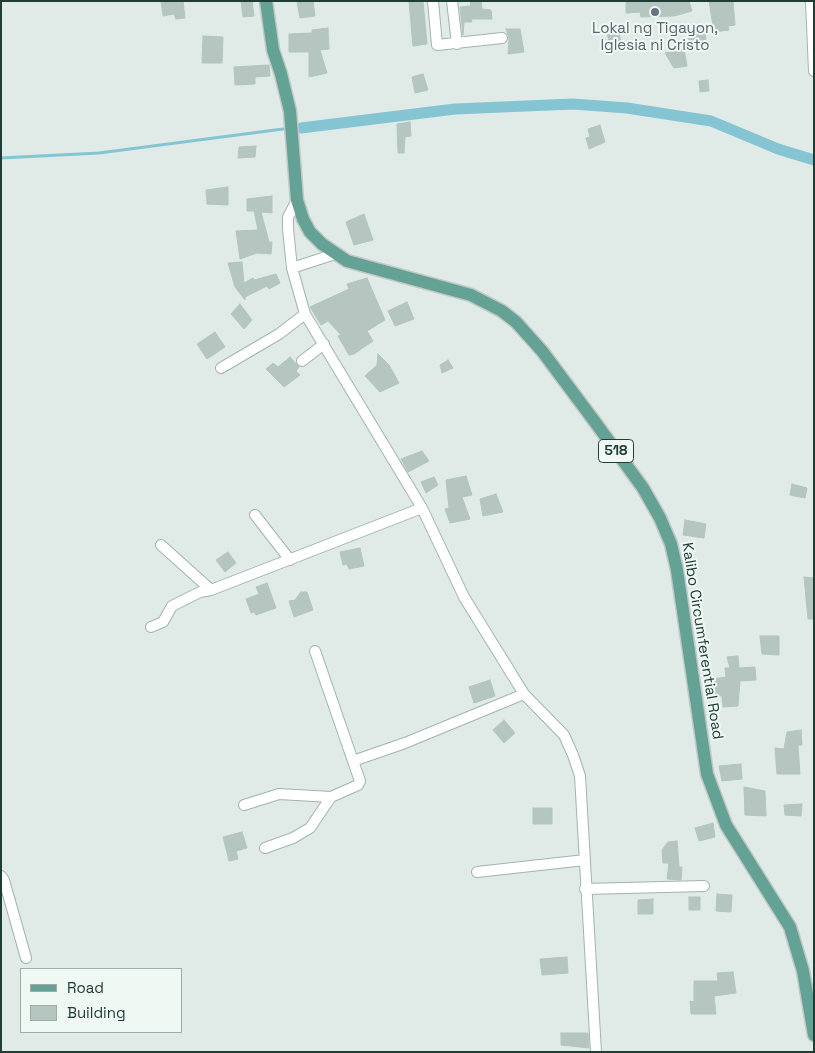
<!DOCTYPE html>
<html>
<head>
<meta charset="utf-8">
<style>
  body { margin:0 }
  #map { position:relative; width:815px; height:1053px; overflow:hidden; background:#e0ebe7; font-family:"Space Grotesk",sans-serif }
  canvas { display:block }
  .frame { position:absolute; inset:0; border:2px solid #203c36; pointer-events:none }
  .legend { position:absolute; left:20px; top:968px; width:162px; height:65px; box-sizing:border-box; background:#f0f8f4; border:1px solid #9dada8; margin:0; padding:6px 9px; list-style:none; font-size:15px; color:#203c36 }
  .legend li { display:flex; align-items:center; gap:10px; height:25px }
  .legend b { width:25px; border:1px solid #9dada8 }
</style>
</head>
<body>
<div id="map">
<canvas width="815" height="1053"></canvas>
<div class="frame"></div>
<ul class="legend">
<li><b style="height:6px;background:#63a294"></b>Road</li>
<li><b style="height:14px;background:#b5c6c0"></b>Building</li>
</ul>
</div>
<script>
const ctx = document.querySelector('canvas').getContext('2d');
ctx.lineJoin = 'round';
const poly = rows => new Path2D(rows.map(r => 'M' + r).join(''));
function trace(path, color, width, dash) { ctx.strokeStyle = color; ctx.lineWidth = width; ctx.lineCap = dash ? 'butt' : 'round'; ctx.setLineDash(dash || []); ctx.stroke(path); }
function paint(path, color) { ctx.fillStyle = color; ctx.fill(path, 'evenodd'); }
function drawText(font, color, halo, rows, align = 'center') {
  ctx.font = font + ' "Space Grotesk",sans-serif'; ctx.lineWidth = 4; ctx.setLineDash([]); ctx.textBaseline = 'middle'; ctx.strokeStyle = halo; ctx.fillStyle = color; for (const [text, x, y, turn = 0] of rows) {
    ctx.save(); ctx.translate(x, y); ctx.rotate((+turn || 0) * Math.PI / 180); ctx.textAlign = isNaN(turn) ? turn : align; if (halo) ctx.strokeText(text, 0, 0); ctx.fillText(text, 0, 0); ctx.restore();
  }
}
trace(poly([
  [1,158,99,153,283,129]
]), '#85c4d3', 3);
trace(poly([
  [301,128,455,109,573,104,627,108,711,121,778,149,814,160]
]), '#85c4d3', 11);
const building = poly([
  [161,1,183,1,185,18,176,19,174,14,163,16,161,1],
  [241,1,252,1,254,16,243,17,241,1],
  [297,1,313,1,315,16,300,18,297,1],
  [409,1,423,1,427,44,413,46,409,1],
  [470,1,481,1,482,9,491,10,492,19,471,19,472,22,464,22,463,35,460,7,471,6,470,1],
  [626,1,689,1,692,11,674,16,641,17,640,12,626,13,626,1],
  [709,1,733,1,735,25,728,26,729,30,714,32,709,1],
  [617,24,622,47,610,47,606,27,617,24],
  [328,28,329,49,320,50,327,73,309,77,309,52,289,52,289,34,312,33,312,30,328,28],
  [506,29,520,29,524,52,508,54,509,38,506,29],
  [705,29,706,42,689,42,688,30,705,29],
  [203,36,223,37,222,63,202,63,203,36],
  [684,49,687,66,674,68,665,53,684,49],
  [269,65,270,76,255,77,255,84,235,85,234,67,269,65],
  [423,74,428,90,415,93,412,77,423,74],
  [708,80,709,91,700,92,699,81,708,80],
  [410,122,411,136,405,137,404,153,398,153,397,124,410,122],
  [600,125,605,142,589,149,586,138,590,137,588,129,600,125],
  [256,146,255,157,238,158,239,147,256,146],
  [228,187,228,205,207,204,206,190,228,187],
  [272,196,272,213,261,212,269,242,272,242,271,254,257,253,240,259,236,231,258,230,254,211,247,211,247,199,272,196],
  [364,214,373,240,354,245,346,222,364,214],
  [242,262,244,283,253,278,254,280,276,274,280,283,269,289,267,286,245,297,245,300,235,287,228,263,242,262],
  [367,278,385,320,367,331,373,341,354,354,349,355,338,336,341,335,328,321,321,325,310,307,349,289,347,284,367,278],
  [407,302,414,319,395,326,388,311,407,302],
  [240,304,252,320,244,329,231,314,240,304],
  [215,332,225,347,207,359,197,344,215,332],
  [378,354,389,365,399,383,380,392,365,376,377,365,378,354],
  [290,357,299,367,296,371,300,375,284,387,266,369,273,363,278,367,290,357],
  [448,360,453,368,442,373,440,365,448,360],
  [422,451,429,461,408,472,401,459,422,451],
  [466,476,472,495,462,497,470,519,450,523,445,509,449,508,446,480,466,476],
  [434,477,438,485,426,493,421,482,434,477],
  [792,484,807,488,805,498,790,495,792,484],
  [496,494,503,512,483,516,480,499,496,494],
  [685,520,706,524,704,538,683,535,685,520],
  [360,548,364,566,349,569,347,564,343,565,340,552,360,548],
  [228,552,236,563,225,572,216,560,228,552],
  [804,577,814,578,814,619,808,619,804,577],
  [267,583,276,608,256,615,254,612,251,613,246,599,259,594,256,587,267,583],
  [301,592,307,592,313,610,294,617,289,601,295,600,301,592],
  [760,636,779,636,779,655,762,654,760,636],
  [738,656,739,668,755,667,756,680,740,681,738,706,723,707,722,696,707,695,706,680,726,677,725,668,730,668,727,657,738,656],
  [490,680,495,696,474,703,469,687,490,680],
  [504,720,515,733,504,743,493,730,504,720],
  [801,730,802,745,798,745,800,774,777,774,775,748,784,749,787,732,801,730],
  [741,764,742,779,722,781,719,766,741,764],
  [744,787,765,791,766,816,745,815,744,787],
  [802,804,801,816,785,815,784,805,802,804],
  [533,808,552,808,552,824,533,824,533,808],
  [713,823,715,837,699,841,695,828,713,823],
  [242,832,247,848,236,851,238,859,229,861,223,837,242,832],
  [677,841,679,867,682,867,681,880,667,879,669,863,663,863,662,850,668,842,677,841],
  [717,894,732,895,731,912,716,911,717,894],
  [689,897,700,897,700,910,689,910,689,897],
  [653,899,653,914,638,914,638,900,653,899],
  [567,957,568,973,542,975,540,959,567,957],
  [733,972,736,993,714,996,716,1014,691,1014,690,1001,694,1002,694,981,718,981,717,973,733,972],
  [561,1033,588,1033,589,1048,561,1045,561,1033]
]);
paint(building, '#b5c6c0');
trace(building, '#b2c5be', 1);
const minor = poly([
  [433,1,437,45,502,38],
  [452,1,457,44],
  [811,1,814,71],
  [297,200,288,217,288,229,292,268,305,314,422,508,464,597,524,694,564,735,573,755,580,776,596,1052],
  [292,268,335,254],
  [302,361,324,344],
  [221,368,279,334,305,314],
  [255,515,290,560],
  [161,545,211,590],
  [151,627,163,622,172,606,200,592,211,590,422,508],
  [315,651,353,761],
  [244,805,279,794,331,797],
  [265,848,293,838,310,828,331,797,358,785,360,781,353,761,405,743,524,694],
  [477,872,585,860],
  [1,876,4,880,26,958],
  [585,889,704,886]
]);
const major = poly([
  [266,1,273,50,281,74,290,111,297,200,303,219,310,232,322,244,347,261,471,295,502,311,516,322,542,351,595,422,643,488,660,518,671,544,677,570,707,774,726,825,790,927,803,971,814,1035]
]);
trace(minor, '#a3b3ae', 12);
trace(major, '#c1c8c7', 15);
trace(minor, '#fff', 10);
trace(major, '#63a294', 12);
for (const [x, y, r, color] of [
  [655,12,5,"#6b7280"]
]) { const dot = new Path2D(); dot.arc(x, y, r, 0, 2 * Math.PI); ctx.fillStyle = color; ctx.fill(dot); trace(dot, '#f0f8f4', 2); }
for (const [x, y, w] of [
  [616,451,35]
]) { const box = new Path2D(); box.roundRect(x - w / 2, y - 11.5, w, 23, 4); ctx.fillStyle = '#f0f8f4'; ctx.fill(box); trace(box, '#203c36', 1); }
drawText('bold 14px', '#203c36', null, [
  ["518",616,451]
]);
drawText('15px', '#5b616d', '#f0f8f4', [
  ["Lokal ng Tigayon,",655,29],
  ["Iglesia ni Cristo",655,46]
]);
drawText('15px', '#203c36', '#f0f8f4', [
  ["Kalibo Circumferential Road",702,641,81]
]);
</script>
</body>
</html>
